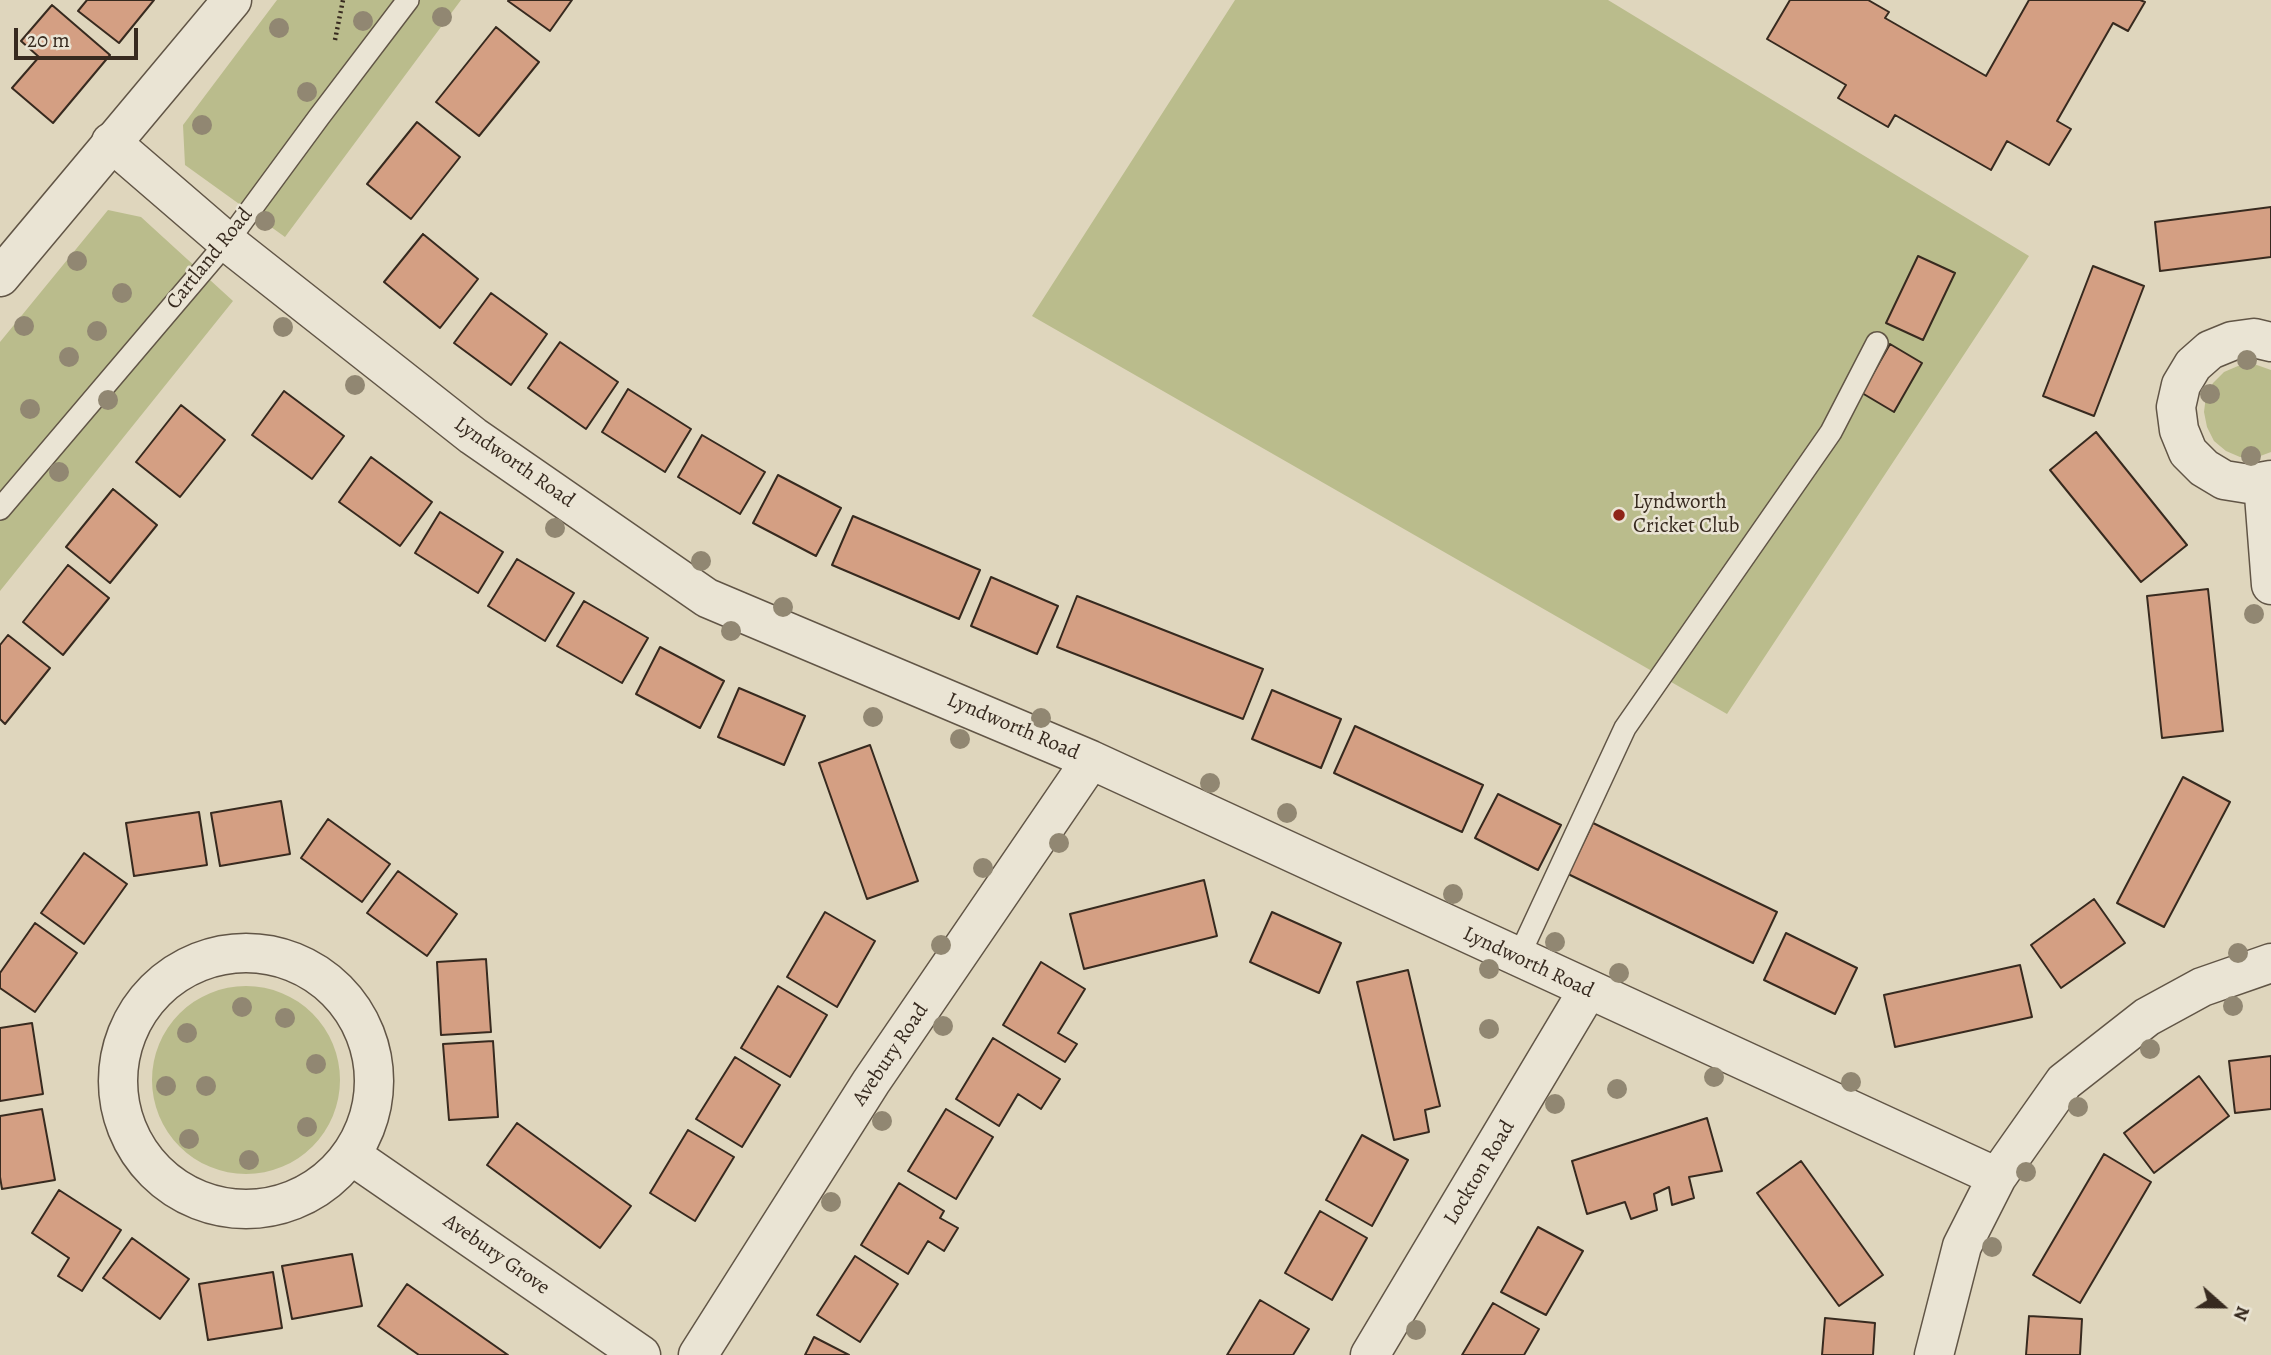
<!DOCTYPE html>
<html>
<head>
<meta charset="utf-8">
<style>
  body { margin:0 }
  #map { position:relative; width:2271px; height:1355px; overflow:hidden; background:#dfd6bd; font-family:Alegreya,serif }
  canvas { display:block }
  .north { position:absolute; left:2187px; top:1271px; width:70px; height:70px; -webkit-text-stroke:5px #eae4d4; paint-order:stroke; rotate:111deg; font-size:19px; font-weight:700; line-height:28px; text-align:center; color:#372a1f }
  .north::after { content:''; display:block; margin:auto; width:24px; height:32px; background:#372a1f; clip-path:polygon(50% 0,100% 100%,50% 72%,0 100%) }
  .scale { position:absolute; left:14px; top:28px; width:124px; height:32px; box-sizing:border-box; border:4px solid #372a1f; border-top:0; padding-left:9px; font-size:21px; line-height:24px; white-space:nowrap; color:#372a1f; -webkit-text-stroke:5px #eae4d4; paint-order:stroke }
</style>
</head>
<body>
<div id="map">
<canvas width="2271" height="1355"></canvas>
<div class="north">N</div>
<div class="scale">20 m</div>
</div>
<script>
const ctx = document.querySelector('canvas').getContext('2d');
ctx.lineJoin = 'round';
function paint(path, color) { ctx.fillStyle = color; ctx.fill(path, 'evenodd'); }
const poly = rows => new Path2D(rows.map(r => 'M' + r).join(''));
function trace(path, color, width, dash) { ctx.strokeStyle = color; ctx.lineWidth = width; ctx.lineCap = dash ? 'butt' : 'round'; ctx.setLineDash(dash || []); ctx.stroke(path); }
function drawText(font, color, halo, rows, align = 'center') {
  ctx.font = font + ' Alegreya,serif'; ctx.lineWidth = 5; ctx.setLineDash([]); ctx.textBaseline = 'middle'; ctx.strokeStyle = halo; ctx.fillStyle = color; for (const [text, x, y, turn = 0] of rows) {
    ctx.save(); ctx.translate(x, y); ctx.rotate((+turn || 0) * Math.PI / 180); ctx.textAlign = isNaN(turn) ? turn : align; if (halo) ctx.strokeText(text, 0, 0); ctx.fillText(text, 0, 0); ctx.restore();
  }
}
paint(poly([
  [277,0,461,0,285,237,185,165,183,125],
  [1235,0,1608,0,2029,256,1727,714,1032,316],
  [108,210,141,217,233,301,0,591,0,342],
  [2254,364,2271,370,2271,452,2255,458,2240,457,2226,451,2214,441,2207,427,2204,412,2206,396,2213,383,2224,372,2238,366],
  '152 1080a94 94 0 1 1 188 0a94 94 0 1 1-188 0Z'
]), '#babc8c');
const building = poly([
  [87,0,154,0,119,43,78,11,87,0],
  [509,0,572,0,550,31,508,1,509,0],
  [1790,0,1868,0,1889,12,1885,18,1986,76,2029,0,2140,0,2145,2,2128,31,2113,23,2057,121,2071,129,2049,165,2007,141,1991,170,1895,115,1888,127,1838,98,1846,85,1767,39,1790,0],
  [52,5,110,55,53,123,12,88,39,57,21,41,52,5],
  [496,27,539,62,479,136,436,102,496,27],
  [417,122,460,157,411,219,367,184,417,122],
  [2271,207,2271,257,2160,271,2155,222,2271,207],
  [423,234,478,279,440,328,384,282,423,234],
  [1918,256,1955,273,1923,340,1886,323,1918,256],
  [2093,266,2144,286,2094,416,2043,396,2093,266],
  [491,293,547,334,511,385,454,343,491,293],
  [560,342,618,382,586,429,528,388,560,342],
  [1890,344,1922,363,1894,412,1862,393,1890,344],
  [628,389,691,429,665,472,602,432,628,389],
  [284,391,344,436,312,479,252,435,284,391],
  [181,405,225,440,180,497,136,462,181,405],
  [2096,432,2187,545,2141,582,2050,470,2096,432],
  [702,435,765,472,740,514,678,477,702,435],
  [371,457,432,502,400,546,339,502,371,457],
  [778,475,841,508,816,556,753,523,778,475],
  [113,489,157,525,110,583,66,547,113,489],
  [440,512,503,552,478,593,415,553,440,512],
  [853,516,980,570,959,619,832,565,853,516],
  [517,559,574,593,545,641,488,606,517,559],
  [68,565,109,598,63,655,23,622,68,565],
  [991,577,1058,606,1037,654,971,626,991,577],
  [2208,589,2223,731,2162,738,2147,596,2208,589],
  [1077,596,1263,669,1243,719,1057,647,1077,596],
  [584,601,648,638,622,683,557,646,584,601],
  [8,635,50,668,5,724,0,719,0,645,8,635],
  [660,647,724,681,700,728,636,694,660,647],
  [739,688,805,716,784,765,718,737,739,688],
  [1272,690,1341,719,1321,768,1252,739,1272,690],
  [1355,726,1483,785,1462,832,1334,773,1355,726],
  [870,745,918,881,867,899,819,763,870,745],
  [2183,777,2230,802,2164,927,2117,903,2183,777],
  [1498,794,1561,825,1538,870,1475,838,1498,794],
  [281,801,290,854,220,866,211,813,281,801],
  [199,812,207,865,134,876,126,823,199,812],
  [328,819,390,864,362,902,301,858,328,819],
  [1593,823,1777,912,1753,963,1568,874,1593,823],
  [84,853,127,884,84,944,41,913,84,853],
  [398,871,457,914,427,956,367,913,398,871],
  [1204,880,1217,936,1084,969,1070,914,1204,880],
  [2094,899,2125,943,2061,988,2031,945,2094,899],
  [825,912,875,941,837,1007,787,977,825,912],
  [1272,912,1341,943,1319,993,1250,962,1272,912],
  [35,923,77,953,35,1012,0,988,0,973,35,923],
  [1786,933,1857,968,1835,1014,1764,980,1786,933],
  [486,959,491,1032,441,1035,437,962,486,959],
  [1041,962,1085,989,1058,1033,1077,1044,1065,1062,1003,1025,1041,962],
  [2020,965,2032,1017,1895,1047,1884,995,2020,965],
  [1408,970,1440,1106,1425,1110,1429,1132,1394,1140,1357,982,1408,970],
  [778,986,827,1015,790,1077,741,1048,778,986],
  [32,1023,43,1094,0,1101,0,1028,32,1023],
  [993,1038,1060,1079,1041,1109,1018,1094,999,1126,956,1099,993,1038],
  [493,1041,498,1117,449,1120,443,1044,493,1041],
  [2271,1056,2271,1109,2235,1113,2229,1061,2271,1056],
  [735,1057,780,1085,742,1147,696,1119,735,1057],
  [2199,1076,2229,1116,2154,1173,2124,1133,2199,1076],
  [42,1109,55,1180,2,1189,0,1177,0,1116,42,1109],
  [946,1109,993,1137,956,1199,908,1171,946,1109],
  [1707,1118,1722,1171,1689,1177,1694,1198,1672,1205,1669,1187,1654,1194,1657,1210,1631,1219,1625,1202,1587,1214,1572,1161,1707,1118],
  [517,1123,631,1206,600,1248,487,1165,517,1123],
  [688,1130,734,1157,695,1221,650,1193,688,1130],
  [1362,1135,1408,1160,1372,1226,1326,1200,1362,1135],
  [2104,1154,2151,1182,2080,1303,2033,1275,2104,1154],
  [1801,1161,1883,1275,1839,1306,1757,1193,1801,1161],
  [899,1183,944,1211,940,1218,958,1228,944,1251,928,1241,908,1274,861,1245,899,1183],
  [59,1190,121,1230,82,1291,58,1276,69,1258,32,1233,59,1190],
  [1320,1211,1367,1238,1332,1300,1285,1273,1320,1211],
  [1538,1227,1583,1251,1546,1315,1501,1292,1538,1227],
  [132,1238,189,1279,160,1319,103,1278,132,1238],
  [352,1254,362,1306,292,1319,282,1266,352,1254],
  [855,1256,898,1284,860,1342,817,1315,855,1256],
  [273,1272,282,1328,208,1340,199,1284,273,1272],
  [407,1284,508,1355,419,1355,378,1326,407,1284],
  [1260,1300,1309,1329,1293,1355,1227,1355,1260,1300],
  [1493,1303,1539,1329,1524,1355,1462,1355,1493,1303],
  [2029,1316,2082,1319,2080,1355,2026,1355,2029,1316],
  [1825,1318,1875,1323,1873,1355,1822,1355,1825,1318],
  [814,1337,849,1355,805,1355,814,1337]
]);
paint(building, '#d49f83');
trace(building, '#372a1f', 2);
const service = poly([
  [0,509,227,242,319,117,408,0],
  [1518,958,1625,728,1831,432,1877,343]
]);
const minor = poly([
  [111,142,227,242,473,436,707,598,1091,760,1997,1177],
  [2271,342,2254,338,2232,341,2210,350,2193,365,2181,385,2176,407,2179,430,2188,452,2204,468,2224,480,2249,484,2271,480],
  [2263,482,2271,585],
  '118 1081a128 128 0 1 1 256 0a128 128 0 1 1-256 0Z',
  [351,1155,641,1355],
  [698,1355,871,1082,1091,760],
  [1370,1355,1588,990],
  [1934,1355,1962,1246,1997,1177,2064,1082,2147,1017,2202,987,2271,963]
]);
const tertiary = poly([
  [0,277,232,0]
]);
trace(service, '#615546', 24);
trace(minor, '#615546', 41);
trace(tertiary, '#615546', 41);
trace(poly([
  [335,40,343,0]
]), '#372a1f', 4.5, [2, 3.5]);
trace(service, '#eae4d4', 21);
trace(minor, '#eae4d4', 38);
trace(tertiary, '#eae4d4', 38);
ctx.fillStyle = '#918772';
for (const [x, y] of [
  [442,17],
  [363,21],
  [279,28],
  [307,92],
  [202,125],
  [265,221],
  [77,261],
  [122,293],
  [24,326],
  [283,327],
  [97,331],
  [69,357],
  [2247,360],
  [355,385],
  [2210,394],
  [108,400],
  [30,409],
  [2251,456],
  [59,472],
  [555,528],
  [701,561],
  [783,607],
  [2254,614],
  [731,631],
  [873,717],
  [1041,718],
  [960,739],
  [1210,783],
  [1287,813],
  [1059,843],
  [983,868],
  [1453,894],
  [1555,942],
  [941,945],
  [2238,953],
  [1489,969],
  [1619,973],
  [2233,1006],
  [242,1007],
  [285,1018],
  [943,1026],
  [1489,1029],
  [187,1033],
  [2150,1049],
  [316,1064],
  [1714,1077],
  [1851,1082],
  [166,1086],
  [206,1086],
  [1617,1089],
  [1555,1104],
  [2078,1107],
  [882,1121],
  [307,1127],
  [189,1139],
  [249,1160],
  [2026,1172],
  [831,1202],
  [1992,1247],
  [1416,1330]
]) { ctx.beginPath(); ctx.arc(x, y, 10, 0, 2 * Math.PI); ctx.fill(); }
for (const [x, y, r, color] of [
  [1619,515,7,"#8f2418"]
]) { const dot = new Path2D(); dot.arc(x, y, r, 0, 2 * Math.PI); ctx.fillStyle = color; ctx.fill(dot); trace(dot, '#eae4d4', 2.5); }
drawText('21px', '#372a1f', '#eae4d4', [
  ["Cartland Road",210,259,-51],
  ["Lyndworth Road",514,463,35],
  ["Lyndworth Road",1013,727,23],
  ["Lyndworth Road",1528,963,25],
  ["Avebury Road",891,1055,-56],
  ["Lockton Road",1480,1173,-59],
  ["Avebury Grove",496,1255,35]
]);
drawText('21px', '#372a1f', '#eae4d4', [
  ["Lyndworth",1633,503],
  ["Cricket Club",1633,527]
], 'left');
</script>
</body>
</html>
